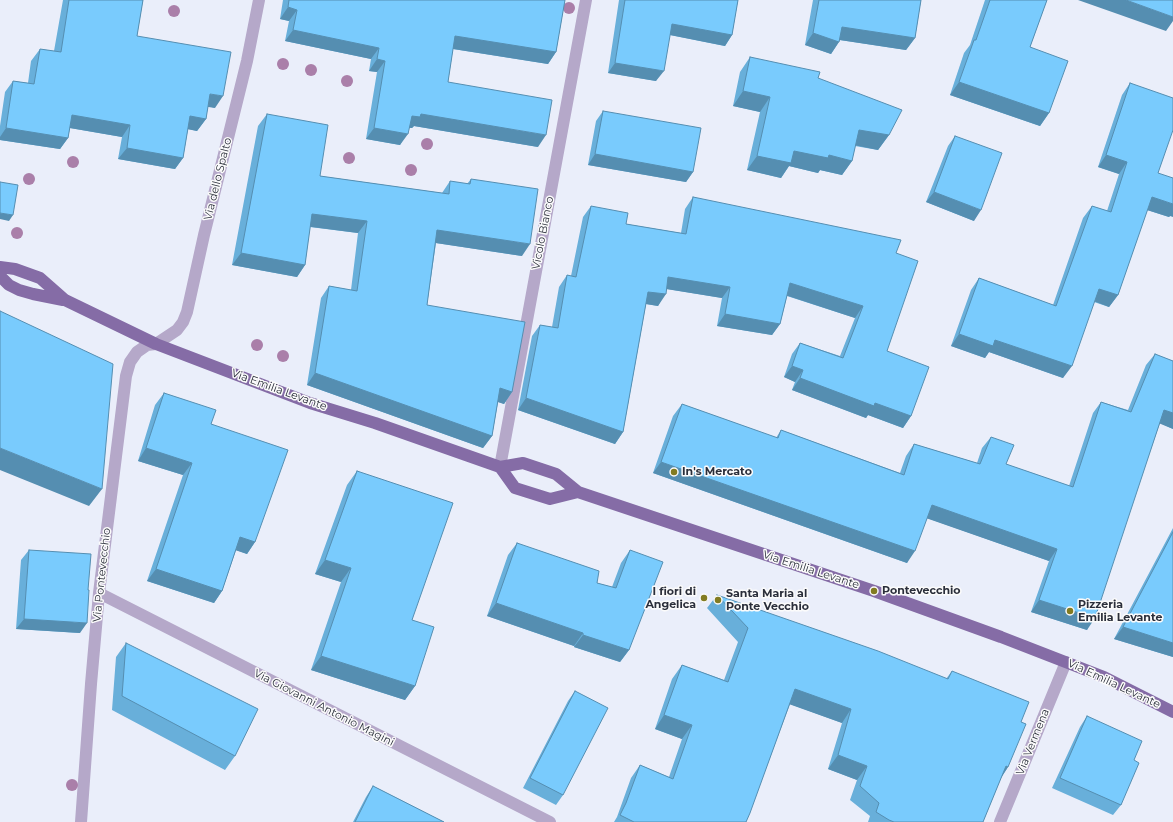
<!DOCTYPE html>
<html>
<head>
<meta charset="utf-8">
<style>
  body { margin:0 }
  canvas { display:block; background:#eaeefa }
</style>
</head>
<body>
<canvas width="1173" height="822"></canvas>
<script>
const ctx = document.querySelector('canvas').getContext('2d');
ctx.lineJoin = 'round';
const poly = rows => new Path2D(rows.map(r => 'M' + r).join(''));
function trace(path, color, width, dash) { ctx.strokeStyle = color; ctx.lineWidth = width; ctx.lineCap = dash ? 'butt' : 'round'; ctx.setLineDash(dash || []); ctx.stroke(path); }
function paint(path, color) { ctx.fillStyle = color; ctx.fill(path, 'evenodd'); }
function drawText(font, color, halo, rows, align = 'center') {
  ctx.font = font + ' Montserrat,sans-serif'; ctx.lineWidth = 3; ctx.setLineDash([]); ctx.textBaseline = 'middle'; ctx.strokeStyle = halo; ctx.fillStyle = color; for (const [text, x, y, turn = 0] of rows) {
    ctx.save(); ctx.translate(x, y); ctx.rotate((+turn || 0) * Math.PI / 180); ctx.textAlign = isNaN(turn) ? turn : align; if (halo) ctx.strokeText(text, 0, 0); ctx.fillText(text, 0, 0); ctx.restore();
  }
}
trace(poly([
  [500,467,586,0],
  [99,593,550,822],
  [81,822,91,684,99,593,126,376,130,362,137,352,147,345,156,344,177,330,183,322,187,312,204,235,247,61,259,0],
  [1000,822,1066,662]
]), '#b5a8c9', 12);
trace(poly([
  [0,267,15,269,40,278,65,300,156,344,310,403,375,423,500,467,523,463,556,474,578,492,874,591,1001,637,1104,677,1173,712],
  [0,276,9,285,19,290,33,294,63,300],
  [500,467,515,488,550,499,578,492]
]), '#856ca6', 12);
ctx.fillStyle = '#aa7fa9';
for (const [x, y] of [
  [569,8],
  [174,11],
  [283,64],
  [311,70],
  [347,81],
  [427,144],
  [349,158],
  [73,162],
  [411,170],
  [29,179],
  [17,233],
  [257,345],
  [283,356],
  [72,785]
]) { ctx.beginPath(); ctx.arc(x, y, 6, 0, 2 * Math.PI); ctx.fill(); }
paint(poly([
  [63,0,143,0,137,36,215,108,208,106,206,119,197,131,188,129,183,158,175,169,118,159,122,137,70,128,68,138,60,149,0,140,0,126,5,92,13,81,28,83,31,61,40,49,54,51],
  [283,0,565,0,556,52,548,64,453,49,448,82,538,147,414,126,412,128,409,128,400,145,366,139,377,72,369,71,371,59,285,41,289,21,280,19],
  [619,0,738,0,732,35,725,46,670,35,656,81,608,73],
  [813,0,921,0,915,38,906,50,840,40,831,54,805,45],
  [985,0,1047,0,1030,47,1049,113,1040,126,950,95,964,53,970,45],
  [750,57,818,78,889,135,878,150,855,146,852,161,842,175,820,170,818,173,789,166,781,178,747,170,760,112,733,106,740,72],
  [1130,83,1158,173,1170,216,1169,217,1147,210,1118,295,1109,307,1094,302,1063,378,989,352,985,358,951,346,971,290,979,278,1053,305,1083,218,1092,206,1107,211,1119,174,1098,167,1122,95],
  [603,111,693,172,686,182,588,165,596,121],
  [267,114,320,176,442,193,450,181,467,184,471,179,522,256,436,243,427,305,512,392,504,404,498,402,492,436,483,448,307,385,321,298,329,286,351,290,358,233,310,227,305,265,297,277,232,265,258,126],
  [955,136,974,221,926,202,948,146],
  [693,197,896,253,887,351,911,416,903,428,868,415,866,418,792,390,795,382,784,377,792,354,800,343,840,356,855,318,787,296,780,324,772,335,717,326,722,298,667,289,658,306,646,304,623,432,615,444,518,410,532,336,540,325,552,327,559,287,567,275,571,276,583,217,591,206,626,224,681,233,685,209],
  [1155,354,1173,361,1173,429,1160,423,1087,630,1031,612,1049,561,927,518,907,563,653,473,673,416,682,404,776,438,781,430,900,473,906,456,914,444,977,463,982,448,991,437,1006,464,1069,486,1093,413,1101,402,1128,410,1146,365],
  [164,393,211,424,255,542,247,554,236,550,222,591,214,603,147,581,183,475,138,461,155,405],
  [357,471,412,620,415,686,405,700,311,670,341,582,315,574,347,485],
  [1173,528,1173,657,1114,639],
  [517,543,597,583,612,587,621,563,630,550,629,650,620,662,574,647,574,646,487,616,508,555],
  [29,550,80,633,16,629,21,560],
  [717,595,946,679,952,671,1021,722,1008,767,1001,778,983,822,868,822,870,816,850,800,857,780,828,769,842,723,790,704,746,822,614,822,617,817,631,778,640,765,669,777,682,739,655,729,672,679,682,665,724,680,738,642,707,608],
  [126,643,235,756,225,770,112,710,116,657],
  [575,691,563,795,556,805,523,788,568,701],
  [1087,716,1134,760,1121,805,1113,815,1052,788,1080,727],
  [373,786,444,822,353,822,366,797]
]), '#68afda');
paint(poly([
  [1078,0,1126,0,1173,17,1173,21,1166,31],
  [288,7,297,10,289,21,280,19],
  [672,24,732,35,725,46,665,34],
  [842,27,915,38,906,50,833,39],
  [293,30,379,48,371,59,285,41],
  [813,33,839,42,831,54,805,45],
  [455,36,556,52,548,64,447,48],
  [377,59,385,61,377,72,369,71],
  [615,63,664,71,656,81,608,73],
  [959,82,1049,113,1040,126,950,95],
  [743,91,770,97,760,112,733,106],
  [210,94,223,96,215,108,202,106],
  [421,114,546,135,538,147,414,126,412,128,404,127,412,116],
  [72,115,130,125,122,137,64,127],
  [190,116,206,119,197,131,182,128],
  [6,128,68,138,60,149,0,140,0,137],
  [374,128,408,134,400,145,366,139],
  [859,130,889,135,878,150,849,144],
  [127,148,183,158,175,169,118,159],
  [794,151,829,155,852,161,842,175,820,170,818,173,789,166,781,178,747,170,757,156],
  [595,154,693,172,686,182,588,165],
  [1106,155,1127,162,1119,174,1098,167],
  [934,192,981,210,974,221,926,202],
  [1152,197,1173,204,1173,217,1170,216,1169,217,1144,209],
  [0,213,13,215,9,221,0,219],
  [312,214,367,221,358,233,304,226],
  [437,230,530,244,522,256,429,242],
  [241,253,305,265,297,277,232,265],
  [668,277,730,287,722,298,660,288],
  [790,283,863,306,855,318,782,294],
  [1099,289,1118,295,1109,307,1091,300],
  [648,292,666,294,658,306,640,303],
  [725,314,780,324,772,335,717,326],
  [959,334,995,340,1072,366,1063,378,989,352,985,358,951,346],
  [792,366,803,370,795,382,784,377],
  [315,373,492,436,483,448,307,385],
  [800,378,875,403,911,416,903,428,868,415,866,418,792,390],
  [500,388,512,392,504,404,492,400],
  [526,398,623,432,615,444,518,410],
  [1164,410,1173,413,1173,429,1156,422],
  [0,448,102,489,89,506,0,470],
  [146,448,192,463,183,475,138,461],
  [661,462,915,551,907,563,653,473],
  [932,505,1057,549,1049,561,923,517],
  [240,537,255,542,247,554,232,549],
  [325,560,351,568,341,582,315,574],
  [156,569,222,591,214,603,147,581],
  [1039,600,1095,618,1087,630,1031,612],
  [496,603,583,633,574,646,487,616],
  [24,619,87,623,80,633,16,629],
  [1123,627,1173,643,1173,657,1114,639],
  [583,635,629,650,620,662,574,647],
  [321,656,415,686,405,700,311,670],
  [795,689,851,709,842,723,786,703],
  [664,715,692,725,682,739,655,729],
  [838,755,867,766,857,780,828,769],
  [1006,766,1008,767,999,781]
]), '#558eb1');
const building = poly([
  [69,0,143,0,137,36,231,52,223,96,210,94,206,119,190,116,183,158,127,148,130,125,72,115,68,138,6,128,13,81,34,84,40,49,61,52,69,0],
  [289,0,565,0,556,52,455,36,448,82,552,100,546,135,421,114,420,117,412,116,408,134,374,128,385,61,377,59,379,48,293,30,297,10,288,7,289,0],
  [625,0,738,0,732,35,672,24,664,71,615,63,625,0],
  [819,0,921,0,915,38,842,27,839,42,813,33,819,0],
  [990,0,1047,0,1030,47,1068,61,1049,113,959,82,974,40,976,40,990,0],
  [1126,0,1173,0,1173,17,1126,0],
  [750,57,820,72,818,78,902,110,889,135,859,130,852,161,829,155,828,158,794,151,791,163,757,156,770,97,743,91,750,57],
  [1130,83,1173,98,1173,130,1158,173,1173,178,1173,204,1152,197,1118,295,1099,289,1072,366,995,340,993,346,959,334,979,278,1056,306,1092,206,1111,212,1127,162,1106,155,1130,83],
  [603,111,701,128,693,172,595,154,603,111],
  [267,114,328,125,320,176,449,194,450,181,470,184,471,179,538,189,530,244,437,230,427,305,525,322,512,392,500,388,492,436,315,373,329,286,357,291,367,221,312,214,305,265,241,253,267,114],
  [955,136,1002,153,981,210,934,192,955,136],
  [0,182,18,185,13,215,0,213,0,182],
  [693,197,901,240,896,253,918,261,887,351,929,367,911,416,875,403,874,406,800,378,803,370,792,366,800,343,843,358,863,306,790,283,780,324,725,314,730,287,668,277,666,294,648,292,623,432,526,398,540,325,558,328,567,275,576,277,591,206,628,213,626,224,686,234,693,197],
  [0,311,113,364,102,489,0,448,0,311],
  [1155,354,1173,361,1173,413,1164,410,1095,618,1039,600,1057,549,932,505,915,551,661,462,682,404,778,438,781,430,904,475,914,444,980,464,991,437,1014,445,1006,464,1073,487,1101,402,1131,412,1155,354],
  [164,393,216,410,211,424,288,450,255,542,240,537,222,591,156,569,192,463,146,448,164,393],
  [357,471,453,503,412,620,434,627,415,686,321,656,351,568,325,560,357,471],
  [1173,532,1173,643,1123,627,1173,532],
  [517,543,599,571,597,583,616,588,630,550,663,562,629,650,583,635,583,633,496,603,517,543],
  [29,550,91,554,88,590,89,590,87,623,24,619,29,550],
  [717,595,878,651,948,679,952,671,1029,702,1021,722,1026,724,1008,767,1006,766,983,822,894,822,889,820,876,812,879,803,860,786,867,766,838,755,851,709,795,689,750,813,746,822,634,822,620,815,626,803,640,765,673,779,692,725,664,715,682,665,728,682,748,628,717,595],
  [126,643,258,709,235,756,122,696,126,643],
  [575,691,608,708,563,795,530,778,575,691],
  [1087,716,1142,741,1134,760,1139,763,1121,805,1060,778,1087,716],
  [373,786,444,822,355,822,373,786]
]);
paint(building, '#79cbfd');
trace(building, '#558eb1', 1);
for (const [x, y, r, color] of [
  [674,472,4,"#827b21"],
  [874,591,4,"#827b21"],
  [704,598,4,"#827b21"],
  [718,600,4,"#827b21"],
  [1070,611,4,"#827b21"]
]) { const dot = new Path2D(); dot.arc(x, y, r, 0, 2 * Math.PI); ctx.fillStyle = color; ctx.fill(dot); trace(dot, '#fbfbfb', 1.5); }
drawText('11px', '#2a2e3a', '#fbfbfb', [
  ["Via dello Spalto",218,179,-76],
  ["Vicolo Bianco",543,233,-79],
  ["Via Emilia Levante",279,390,20],
  ["Via Emilia Levante",811,570,18],
  ["Via Pontevecchio",102,575,-84],
  ["Via Emilia Levante",1114,684,25],
  ["Via Giovanni Antonio Magini",324,708,27],
  ["Via Vermena",1033,742,-68]
]);
drawText('bold 11px', '#2a2e3a', '#fbfbfb', [
  ["In's Mercato",682,472],
  ["Pontevecchio",882,591],
  ["I fiori di",696,592,"right"],
  ["Angelica",696,605,"right"],
  ["Santa Maria al",726,594],
  ["Ponte Vecchio",726,607],
  ["Pizzeria",1078,605],
  ["Emilia Levante",1078,618]
], 'left');
</script>
</body>
</html>
